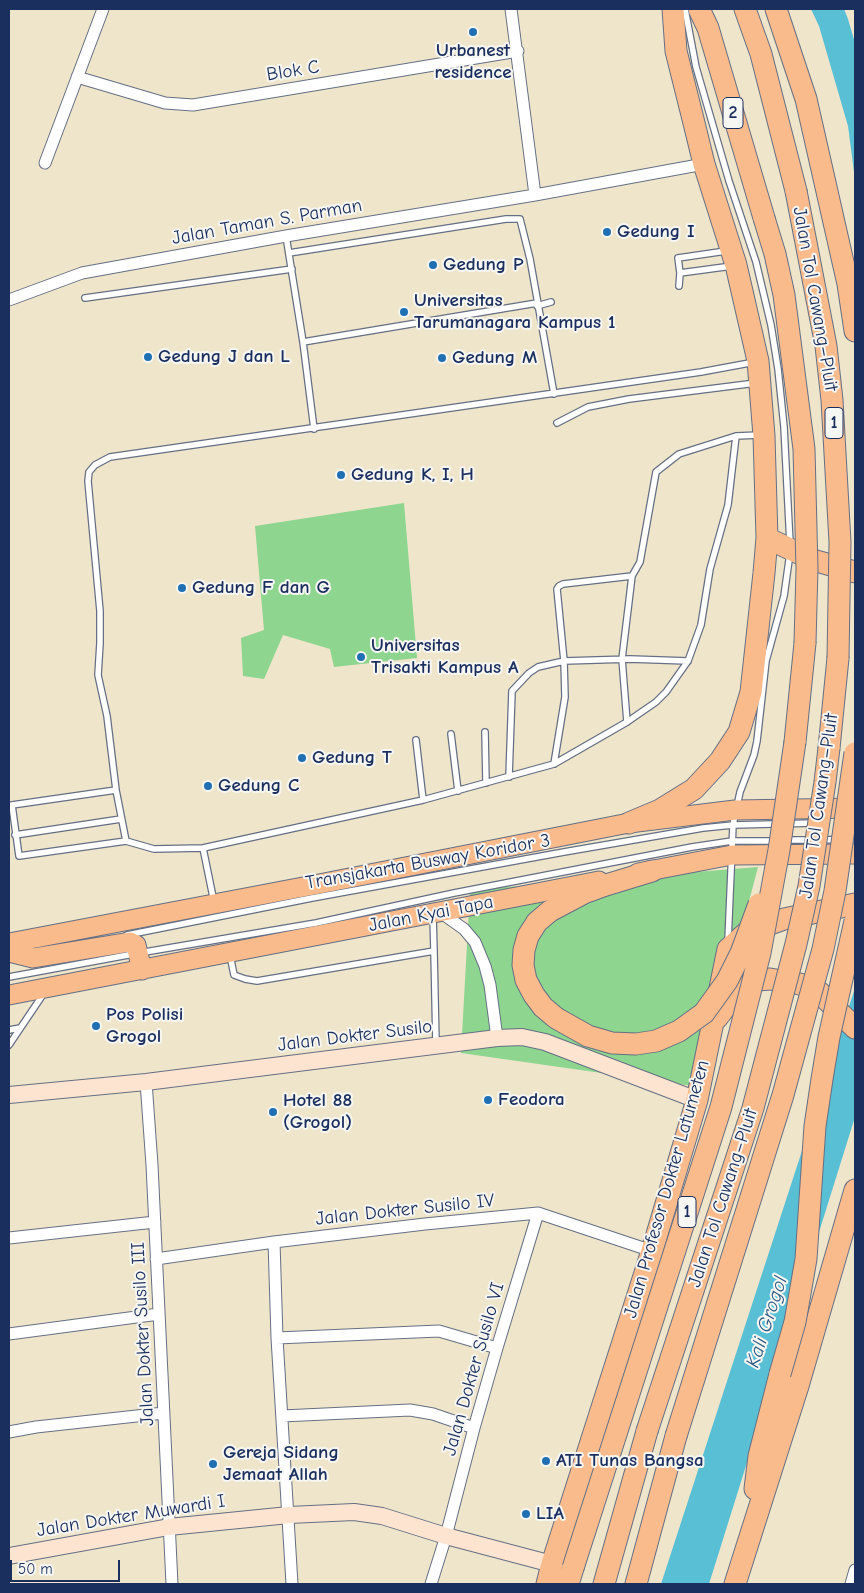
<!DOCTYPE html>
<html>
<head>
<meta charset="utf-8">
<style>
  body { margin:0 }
  #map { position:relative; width:864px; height:1593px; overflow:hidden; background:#efe5cb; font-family:"Comic Neue",sans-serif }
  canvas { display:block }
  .frame { position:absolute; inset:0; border:10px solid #1b2f5e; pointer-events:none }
  .scale { position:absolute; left:10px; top:1560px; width:110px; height:22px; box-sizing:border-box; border:2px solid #1b2f5e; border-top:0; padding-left:6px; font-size:15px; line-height:18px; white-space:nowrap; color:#1b2f5e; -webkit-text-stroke:4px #f6f6f2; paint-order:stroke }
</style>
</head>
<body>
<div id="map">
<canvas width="864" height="1593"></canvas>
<div class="frame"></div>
<div class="scale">50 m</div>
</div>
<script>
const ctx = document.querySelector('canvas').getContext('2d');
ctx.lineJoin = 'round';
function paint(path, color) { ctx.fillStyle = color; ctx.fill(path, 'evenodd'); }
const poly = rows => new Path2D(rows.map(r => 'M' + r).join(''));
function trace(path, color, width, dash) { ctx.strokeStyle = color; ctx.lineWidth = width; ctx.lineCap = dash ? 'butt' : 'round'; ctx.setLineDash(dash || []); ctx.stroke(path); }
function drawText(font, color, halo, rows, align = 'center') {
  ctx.font = font + ' "Comic Neue",sans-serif'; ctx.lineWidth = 4; ctx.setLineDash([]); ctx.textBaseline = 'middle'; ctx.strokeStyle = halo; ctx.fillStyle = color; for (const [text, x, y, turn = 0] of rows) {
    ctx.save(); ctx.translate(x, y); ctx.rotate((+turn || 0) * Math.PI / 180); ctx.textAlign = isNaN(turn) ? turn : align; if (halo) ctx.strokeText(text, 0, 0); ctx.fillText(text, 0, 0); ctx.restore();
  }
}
paint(poly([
  [404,503,417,658,334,667,330,649,283,635,264,679,243,676,241,638,264,630,255,526],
  [758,867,700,1087,461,1053,470,890]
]), '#8ed58f');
paint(poly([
  [811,9,844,9,848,19,855,43,855,180,848,126,819,26],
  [855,988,855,1117,709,1584,661,1584]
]), '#58bfd5');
const lane = poly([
  [685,9,696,67,729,181,756,262,771,325,778,369,784,427,790,544],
  [286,236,303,342,314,429],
  [289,253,506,219,520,219,530,259,554,394],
  [680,273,732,266],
  [679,286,680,273,678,258,726,251],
  [85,298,292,269],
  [537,306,551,302],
  [303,342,537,303],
  [557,423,588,407,629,399,756,383],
  [627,722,622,659,632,576,640,562,656,472,679,454,736,436,760,435],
  [485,732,486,783],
  [451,734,458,791],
  [416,740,423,800,554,764,627,722,656,702,666,692,688,661,701,625,710,569,728,505,736,436],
  [554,764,565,697,564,661,557,589,559,586,563,584,632,576],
  [509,777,512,691,529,673,538,667,564,661,630,659,688,661],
  [116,790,12,805,19,856,126,841,154,849,203,848,423,800],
  [15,835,121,819],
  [786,840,811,840],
  [821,840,855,839],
  [126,841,116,790,107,716,98,675,100,643,100,611,88,481,89,472,95,465,110,457,701,372,755,362],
  [203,848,214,902],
  [127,935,312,898,564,852,703,828,733,825,815,823],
  [728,941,733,825,740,792,754,755,757,741,766,661,784,596,790,553],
  [434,951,436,1044],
  [230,955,234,975,245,979,257,981,434,951,433,916],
  [9,977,139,953,316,923,454,893,692,847,732,841,776,841],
  [9,1030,20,1028],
  [9,1045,44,993]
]);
const street = poly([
  [511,9,535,195],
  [77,77,165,103,193,105,518,51],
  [45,163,103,9],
  [9,300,82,273,286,236,535,195,704,164],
  [440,912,464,929,475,942,485,966,490,985,497,1038],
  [146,1082,152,1165,172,1584],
  [9,1238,155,1222],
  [274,1242,277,1338,292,1584],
  [156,1259,274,1242,425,1224,538,1213,652,1251],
  [9,1334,159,1314],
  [277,1338,439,1331,497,1348],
  [282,1416,410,1410,433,1414,474,1428],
  [9,1432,36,1427,164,1413],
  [431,1584,446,1536,474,1428,497,1348,538,1213],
  [851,1584,855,1570]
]);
const secondary = poly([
  [9,1095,146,1082,497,1038,522,1037,545,1042,697,1100],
  [9,1556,169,1527,289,1515,354,1512,382,1516,446,1536,552,1564]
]);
const primary = poly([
  [638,873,732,855,855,854],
  [9,943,324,883,629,823,735,810,855,808],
  [9,952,33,958,130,942,136,945,142,970],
  [9,995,599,881]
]);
const highway = poly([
  [699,9,708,28,764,218],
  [745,9,761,54,796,191],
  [776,9,806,99,848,284,855,331],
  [767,538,813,560,855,572],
  [795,742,805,643],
  [829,748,838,658],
  [629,823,660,810,694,789,720,761,739,732,751,692,764,573,767,538,764,436,758,361,736,265,704,164,694,123,676,51,673,9],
  [556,1018,543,1007,534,995,526,980,523,965,524,950,528,936,537,922,550,911,584,893,606,885,652,871],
  [717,1018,740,988,757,980,770,979,800,984,819,992,855,1028],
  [755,1489,759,1456,780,1374],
  [547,1584,552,1564,652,1251,697,1100,728,949,746,933,784,919,855,904],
  [568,1584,573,1568],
  [604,1584,647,1431],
  [636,1584,676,1436],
  [735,1584,798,1386,855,1190]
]);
trace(lane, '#656f84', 8);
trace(street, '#656f84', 13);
trace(secondary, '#656f84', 18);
trace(primary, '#656f84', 21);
trace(highway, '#656f84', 23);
trace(lane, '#fff', 5.5);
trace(street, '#fff', 11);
trace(secondary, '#fde4d1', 16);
trace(primary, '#fabb8c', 19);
trace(highway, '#fabb8c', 21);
const highwayBridge = poly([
  [796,191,826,346,832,400,840,542,838,658],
  [764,218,775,254,784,295,804,449,807,569,805,643],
  [556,1018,588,1036,612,1043,636,1044,656,1041,679,1031,704,1013,727,981,741,953,759,904],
  [780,1374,795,1322,806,1259,815,1126,822,1079,829,1037,855,921],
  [647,1431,753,1108,796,944,809,886,825,782,829,748],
  [676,1436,783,1095,823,949,835,891,855,753],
  [573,1568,721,1107,760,953,779,850,795,742]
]);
trace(highwayBridge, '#656f84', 23, []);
trace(highwayBridge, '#fabb8c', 21);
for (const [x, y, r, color] of [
  [473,32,5,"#1f6fb2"],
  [607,232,5,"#1f6fb2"],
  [433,265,5,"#1f6fb2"],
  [404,312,5,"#1f6fb2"],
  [148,357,5,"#1f6fb2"],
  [442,358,5,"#1f6fb2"],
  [341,475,5,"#1f6fb2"],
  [182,588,5,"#1f6fb2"],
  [361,657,5,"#1f6fb2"],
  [302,758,5,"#1f6fb2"],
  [208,786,5,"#1f6fb2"],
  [96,1026,5,"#1f6fb2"],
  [488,1100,5,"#1f6fb2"],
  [273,1112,5,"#1f6fb2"],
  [546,1461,5,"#1f6fb2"],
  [213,1464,5,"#1f6fb2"],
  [526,1514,5,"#1f6fb2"]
]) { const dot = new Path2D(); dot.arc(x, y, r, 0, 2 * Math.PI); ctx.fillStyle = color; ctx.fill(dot); trace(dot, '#f6f6f2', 2); }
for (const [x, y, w] of [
  [733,113,20],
  [834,423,18],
  [687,1212,18]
]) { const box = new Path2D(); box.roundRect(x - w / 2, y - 15.5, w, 31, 4); ctx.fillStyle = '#f6f6f2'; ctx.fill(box); trace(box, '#1b2f5e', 1); }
drawText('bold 18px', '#1b2f5e', null, [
  ["2",733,113],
  ["1",834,423],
  ["1",687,1212]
]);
drawText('bold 19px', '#1b2f5e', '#f6f6f2', [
  ["Urbanest",473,51,"center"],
  ["residence",473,73,"center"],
  ["Gedung I",617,232],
  ["Gedung P",443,265],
  ["Universitas",414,301],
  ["Tarumanagara Kampus 1",414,323],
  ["Gedung J dan L",158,357],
  ["Gedung M",452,358],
  ["Gedung K, I, H",351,475],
  ["Gedung F dan G",192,588],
  ["Universitas",371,646],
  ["Trisakti Kampus A",371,668],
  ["Gedung T",312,758],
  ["Gedung C",218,786],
  ["Pos Polisi",106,1015],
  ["Grogol",106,1037],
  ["Feodora",498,1100],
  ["Hotel 88",283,1101],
  ["(Grogol)",283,1123],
  ["Gereja Sidang",223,1453],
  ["Jemaat Allah",223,1475],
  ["ATI Tunas Bangsa",556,1461],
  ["LIA",536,1514]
], 'left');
drawText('19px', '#1b2f5e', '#f6f6f2', [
  ["Blok C",293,71,-9],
  ["Jalan Taman S. Parman",267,222,-10],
  ["Jalan Tol Cawang–Pluit",815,299,80],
  ["Jalan Tol Cawang–Pluit",819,806,-82],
  ["Transjakarta Busway Koridor 3",428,862,-10],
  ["Jalan Kyai Tapa",431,914,-11],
  ["Jalan Dokter Susilo",355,1036,-7],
  ["Jalan Profesor Dokter Latumeten",667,1189,-74],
  ["Jalan Tol Cawang–Pluit",723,1198,-72],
  ["Jalan Dokter Susilo IV",405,1210,-6],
  ["Jalan Dokter Susilo III",143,1334,-93],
  ["Jalan Dokter Susilo VI",474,1369,-74],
  ["Jalan Dokter Muwardi I",131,1516,-9]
]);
drawText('italic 20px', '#2d5a82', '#f6f6f2', [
  ["Kali Grogol",767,1322,-72]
]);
</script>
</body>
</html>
